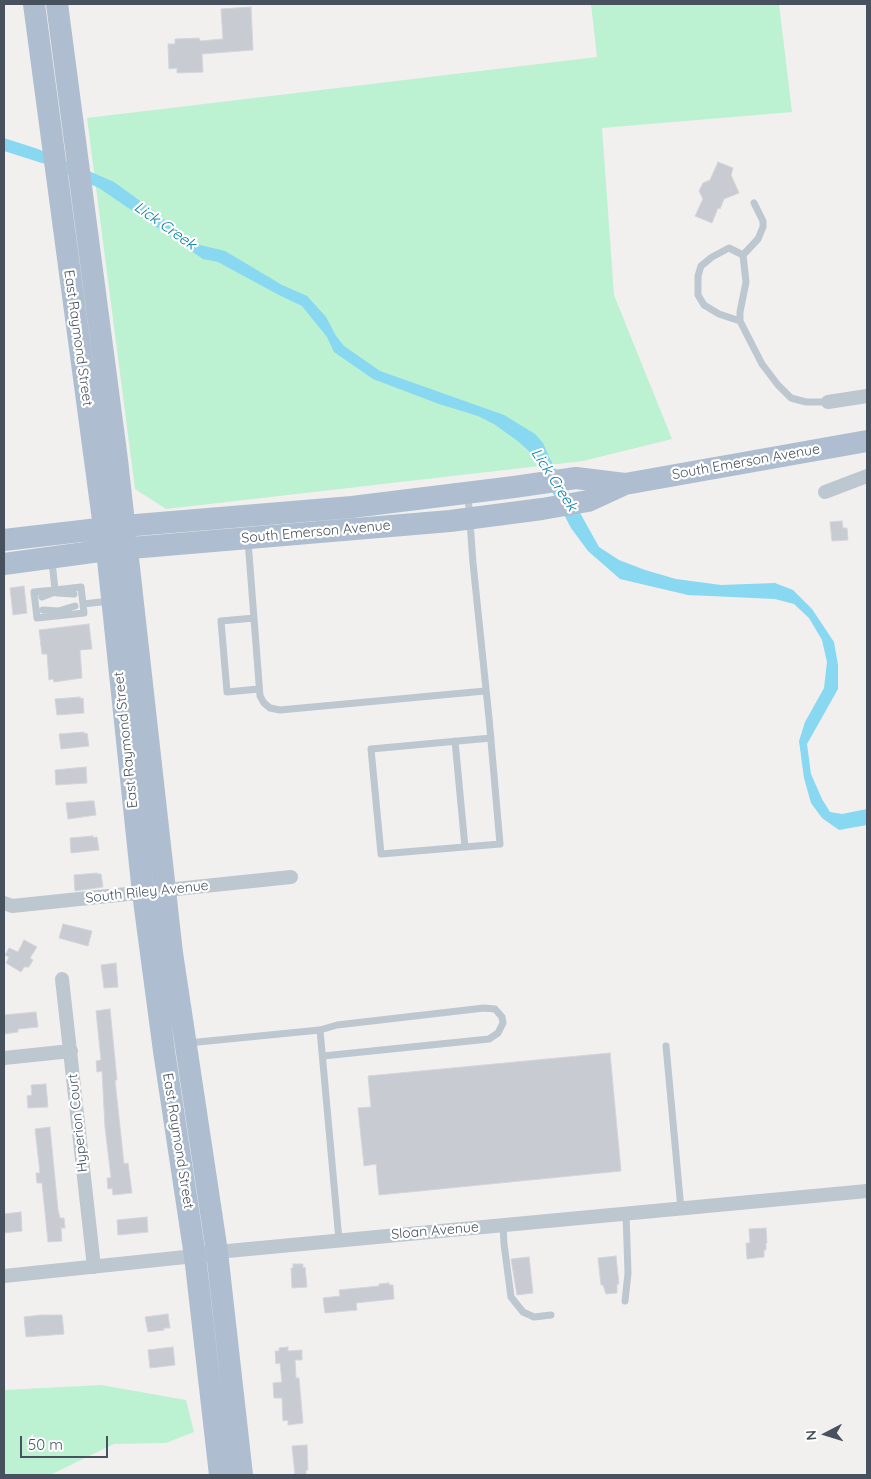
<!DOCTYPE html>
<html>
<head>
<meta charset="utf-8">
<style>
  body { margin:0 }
  #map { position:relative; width:871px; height:1479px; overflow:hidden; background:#f2efef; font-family:Quicksand,sans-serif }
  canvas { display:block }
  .frame { position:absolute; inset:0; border:5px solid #47525e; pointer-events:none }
  .north { position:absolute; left:801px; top:1409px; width:50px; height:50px; -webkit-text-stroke:4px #fff; paint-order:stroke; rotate:265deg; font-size:14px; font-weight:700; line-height:20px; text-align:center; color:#47525e }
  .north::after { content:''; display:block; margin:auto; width:18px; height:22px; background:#47525e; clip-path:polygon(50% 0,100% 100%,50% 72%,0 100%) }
  .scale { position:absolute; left:20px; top:1436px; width:88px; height:22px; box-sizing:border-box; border:2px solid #47525e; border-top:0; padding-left:6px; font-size:15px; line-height:18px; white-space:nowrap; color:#47525e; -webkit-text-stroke:4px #fff; paint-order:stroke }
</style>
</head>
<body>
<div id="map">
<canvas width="871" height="1479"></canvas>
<div class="frame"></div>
<div class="north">N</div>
<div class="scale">50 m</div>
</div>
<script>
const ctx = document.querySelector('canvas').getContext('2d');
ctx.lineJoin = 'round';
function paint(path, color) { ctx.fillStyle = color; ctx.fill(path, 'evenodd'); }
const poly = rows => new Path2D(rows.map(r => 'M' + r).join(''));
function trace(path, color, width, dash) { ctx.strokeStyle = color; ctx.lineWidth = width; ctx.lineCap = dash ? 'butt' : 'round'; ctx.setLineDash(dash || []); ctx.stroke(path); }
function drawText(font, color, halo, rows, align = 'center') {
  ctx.font = font + ' Quicksand,sans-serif'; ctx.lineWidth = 4.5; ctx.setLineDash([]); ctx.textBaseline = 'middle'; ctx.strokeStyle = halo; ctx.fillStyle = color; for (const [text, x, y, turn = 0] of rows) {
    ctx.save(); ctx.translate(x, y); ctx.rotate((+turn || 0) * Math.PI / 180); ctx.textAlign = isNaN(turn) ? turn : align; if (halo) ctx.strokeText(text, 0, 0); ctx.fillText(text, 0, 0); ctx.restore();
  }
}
paint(poly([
  [591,4,779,4,792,112,602,128,614,295,672,439,583,461,166,509,135,489,87,118,597,57],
  [101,1385,186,1400,194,1432,166,1443,114,1444,50,1475,4,1475,4,1390]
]), '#bcf1d2');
paint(poly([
  [4,138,38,149,114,182,147,206,196,244,225,251,282,285,307,296,326,317,336,336,344,346,380,371,504,415,535,434,543,443,549,457,599,547,619,560,645,570,676,579,721,585,775,583,793,590,812,609,834,642,838,665,838,689,807,744,811,774,822,799,830,812,842,814,867,809,867,825,839,830,822,818,811,803,804,778,799,741,805,722,824,688,827,662,822,640,809,618,794,604,775,599,688,595,620,579,588,551,571,528,533,455,519,442,494,424,478,416,439,404,373,379,334,352,327,337,302,306,277,294,218,262,203,259,99,188,45,164,4,151]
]), '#87d8f0');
const building = poly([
  [251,7,253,50,202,54,203,72,177,73,177,68,169,69,168,44,175,44,175,39,199,38,200,41,223,39,221,9,251,7],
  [718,162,733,168,731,175,739,193,724,199,720,209,718,208,712,223,695,216,703,199,699,191,703,183,710,180,718,162],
  [842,521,843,528,847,528,848,540,832,541,830,522,842,521],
  [24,586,27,613,13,615,10,588,24,586],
  [89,624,92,649,80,650,82,678,54,682,53,679,49,680,47,654,42,654,39,630,89,624],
  [80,697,80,699,83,698,84,713,57,715,55,699,80,697],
  [84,732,84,734,87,733,89,746,61,749,59,734,84,732],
  [86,767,87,783,56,785,55,770,86,767],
  [90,801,94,801,96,815,68,819,66,803,90,801],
  [93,836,93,838,97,837,99,850,71,853,70,838,93,836],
  [97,873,97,874,101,874,103,887,75,891,74,875,97,873],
  [63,924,92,931,88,946,59,938,63,924],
  [24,940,37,947,30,958,33,960,29,967,24,967,21,972,6,963,9,957,5,955,9,948,18,952,24,940],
  [116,963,118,987,104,988,101,965,116,963],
  [110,1009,117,1080,115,1080,124,1164,128,1163,132,1193,113,1195,112,1188,108,1189,107,1178,111,1178,105,1127,102,1071,97,1072,96,1061,101,1060,96,1011,110,1009],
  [36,1012,38,1027,18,1029,18,1032,4,1034,4,1015,36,1012],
  [610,1053,621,1171,379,1195,376,1164,364,1166,358,1108,371,1107,368,1076,610,1053],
  [46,1084,48,1107,28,1108,27,1096,32,1095,31,1085,46,1084],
  [50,1127,58,1210,60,1218,64,1218,65,1228,61,1228,62,1241,48,1242,42,1183,37,1183,36,1173,40,1173,35,1129,50,1127],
  [21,1212,22,1231,4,1233,4,1214,21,1212],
  [147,1217,148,1232,118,1235,117,1220,147,1217],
  [766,1228,767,1243,766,1243,766,1250,764,1250,764,1257,747,1259,746,1243,750,1243,749,1229,766,1228],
  [616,1256,619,1284,617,1284,617,1293,606,1294,603,1285,601,1285,598,1258,616,1256],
  [529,1257,533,1293,517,1295,511,1259,529,1257],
  [293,1264,303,1264,303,1268,305,1267,307,1287,292,1288,291,1268,293,1268,293,1264],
  [389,1283,389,1285,393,1285,394,1299,356,1303,357,1310,325,1313,323,1298,340,1296,339,1290,379,1286,379,1284,389,1283],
  [168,1314,170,1328,164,1328,164,1330,148,1332,145,1317,168,1314],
  [41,1315,62,1315,64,1334,26,1337,24,1317,41,1315],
  [173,1347,175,1365,150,1368,148,1350,173,1347],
  [288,1347,288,1351,302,1350,302,1360,295,1360,296,1378,299,1378,303,1423,288,1425,288,1420,283,1421,282,1398,274,1398,273,1383,282,1382,280,1363,276,1364,275,1351,279,1351,279,1348,288,1347],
  [307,1445,308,1470,306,1470,306,1475,295,1475,292,1446,307,1445]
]);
paint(building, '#c9cbd2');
trace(building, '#d3d5db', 1);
trace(poly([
  [754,203,763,221,763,227,758,239,743,255,746,282,740,312,740,321,762,364,778,385,791,398,806,402,828,402],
  [740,321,719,314,704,305,698,295,698,276,701,266,712,257,729,248,743,255],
  [468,495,473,563,489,718,500,844,381,854,371,749,491,738],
  [248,541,260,696,264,703,270,708,280,710,485,691],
  [52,561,55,590,81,587,83,604,110,601],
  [55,590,34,592,37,618,84,613,83,604],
  [57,593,74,594],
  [42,597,55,592],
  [43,610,58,611,58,616],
  [58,611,75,606],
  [254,618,221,621,227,692,259,689],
  [455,741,465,847],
  [320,1030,339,1240],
  [188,1043,320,1030,337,1025,484,1008,495,1009,502,1017,503,1023,498,1033,489,1039,323,1056],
  [666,1046,681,1209],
  [503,1225,504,1244,511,1297,523,1312,534,1317,551,1315],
  [625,1301,628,1273,626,1214]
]), '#bdc7cf', 7);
trace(poly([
  [828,402,867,396],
  [825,492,867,476],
  [4,903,12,906,291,877],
  [62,979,94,1267],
  [4,1058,71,1051],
  [4,1276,195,1256,217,1252,867,1191]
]), '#bdc7cf', 14);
trace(poly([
  [34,4,107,550,143,893,164,1051,195,1256,220,1475],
  [57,4,117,460,172,953,217,1252,242,1475],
  [4,540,124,526,352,507,514,487,576,478,625,484],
  [4,564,107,550,450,521,542,509,588,501,625,484,867,441]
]), '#aebed0', 22);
drawText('14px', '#47525e', '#fff', [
  ["East Raymond Street",78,338,82],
  ["South Emerson Avenue",746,462,-10],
  ["South Emerson Avenue",316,532,-5],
  ["East Raymond Street",126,740,-96],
  ["South Riley Avenue",147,892,-6],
  ["Hyperion Court",78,1123,-96],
  ["East Raymond Street",178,1141,81],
  ["Sloan Avenue",435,1231,-5]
]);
drawText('italic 15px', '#077ea2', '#fff', [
  ["Lick Creek",165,226,35],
  ["Lick Creek",554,480,57]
]);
</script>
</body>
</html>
